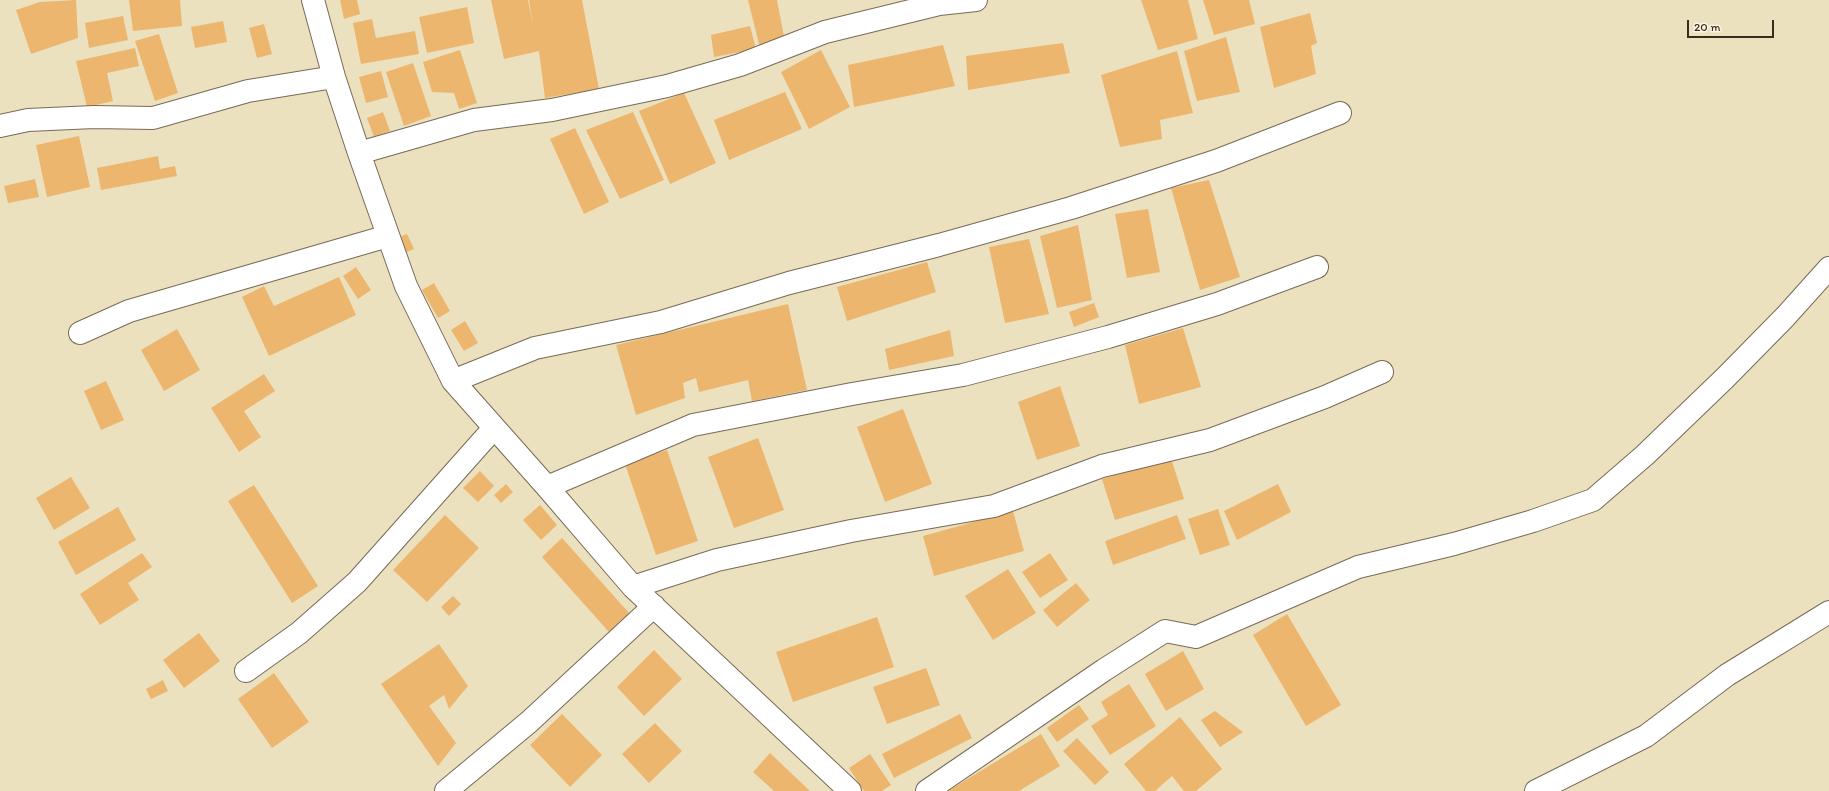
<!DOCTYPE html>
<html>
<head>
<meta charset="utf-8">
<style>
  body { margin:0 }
  #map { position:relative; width:1829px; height:791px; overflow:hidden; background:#ebe1bf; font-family:Itim,sans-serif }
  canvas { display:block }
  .scale { position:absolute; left:1687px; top:20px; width:87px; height:18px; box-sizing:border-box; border:2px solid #3b2a1e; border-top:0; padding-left:5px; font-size:12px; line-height:14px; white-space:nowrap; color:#3b2a1e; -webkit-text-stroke:3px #fcf5e5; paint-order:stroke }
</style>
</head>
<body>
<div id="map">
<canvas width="1829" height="791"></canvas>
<div class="scale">20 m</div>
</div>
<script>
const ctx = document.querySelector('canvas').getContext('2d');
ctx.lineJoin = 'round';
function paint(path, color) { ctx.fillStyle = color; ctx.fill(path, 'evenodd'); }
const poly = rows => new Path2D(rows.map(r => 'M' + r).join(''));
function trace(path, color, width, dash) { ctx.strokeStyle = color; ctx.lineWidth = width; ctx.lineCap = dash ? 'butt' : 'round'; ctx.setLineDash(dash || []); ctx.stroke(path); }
paint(poly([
  [76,0,78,38,31,54,16,10,40,2],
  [129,0,180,0,182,26,133,31],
  [340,0,357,0,360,14,344,19],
  [491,0,528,0,533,25,529,0,582,0,599,89,545,98,539,51,504,59],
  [748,0,777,0,785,42,760,48],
  [1141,0,1188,0,1198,39,1158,50],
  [1203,0,1249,0,1255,24,1214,35],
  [467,7,474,43,427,53,419,17],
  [1310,13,1317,43,1311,46,1316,74,1274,88,1260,27],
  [123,16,128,40,89,48,85,23],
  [372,19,376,38,415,31,419,54,361,64,353,23],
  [223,21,227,42,195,48,191,27],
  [264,24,272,54,257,58,249,28],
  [750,26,756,49,714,57,711,35],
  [159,34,178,93,155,101,135,41],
  [1226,37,1240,92,1197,101,1184,51],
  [1063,43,1070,73,968,90,966,56],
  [943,45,955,86,854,107,848,65],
  [135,48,139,66,107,73,113,101,87,107,76,61],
  [460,50,477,103,459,109,454,93,432,92,423,62],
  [821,50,850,107,809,129,781,72],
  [1177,51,1193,113,1160,120,1162,139,1120,147,1101,75],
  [413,63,431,116,404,126,386,72],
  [381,71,388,97,366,103,359,77],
  [785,92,802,129,729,160,714,120],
  [684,93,716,163,670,184,639,111],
  [383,112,390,131,374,137,367,118],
  [633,112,664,180,620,199,586,130],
  [575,128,609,202,584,214,550,139],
  [79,136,90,187,47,197,36,145],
  [158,156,160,169,175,166,177,176,101,190,97,168],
  [35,179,39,197,8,203,4,186],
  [1209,180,1240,277,1200,290,1171,188],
  [1148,209,1160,272,1127,278,1115,214],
  [1078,225,1092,300,1057,308,1040,236],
  [407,234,414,249,404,253,397,238],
  [1029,239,1049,314,1005,323,989,247],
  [927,262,936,292,847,321,837,287],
  [356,267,371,290,358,299,343,276],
  [339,277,356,315,269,356,242,297,264,286,274,306],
  [434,283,450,311,438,318,422,290],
  [1094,303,1099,317,1074,327,1069,312],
  [788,304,807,390,752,401,748,380,699,392,696,378,683,383,685,398,636,415,616,345],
  [465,321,478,343,464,351,451,330],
  [1183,328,1201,387,1139,404,1125,345],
  [177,329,200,370,164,391,141,350],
  [950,330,954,356,889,370,885,349],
  [264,374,275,391,244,411,261,437,239,452,211,408],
  [106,381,124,420,101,430,84,391],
  [1060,386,1080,446,1037,460,1018,402],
  [903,409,932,484,885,502,857,427],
  [758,438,784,510,734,528,708,457],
  [667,450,698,541,656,555,625,464],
  [1171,458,1184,499,1115,520,1102,479],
  [480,471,494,486,478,502,463,488],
  [71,477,90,508,54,530,36,498],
  [506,484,513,492,501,503,494,495],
  [1278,484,1291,512,1237,540,1224,511],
  [254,485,318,586,292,603,228,501],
  [540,505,557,525,541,540,523,520],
  [118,507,136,540,76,575,58,542],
  [1218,509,1230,545,1200,555,1188,519],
  [1013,511,1024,551,934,576,923,536],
  [445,515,479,548,427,602,393,570],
  [1177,515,1186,539,1113,565,1105,541],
  [562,538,630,614,609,632,542,557],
  [142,553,152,567,128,583,139,600,100,625,80,594],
  [1050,553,1068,580,1040,598,1022,572],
  [1008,569,1036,613,993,640,965,596],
  [1076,583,1090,600,1057,627,1043,610],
  [453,596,461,604,449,616,441,607],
  [1287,614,1341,705,1306,726,1253,635],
  [877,617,894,667,793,702,776,652],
  [199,633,220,661,184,688,163,660],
  [439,644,468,686,449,709,444,695,429,706,456,743,438,766,381,684],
  [654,650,682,679,644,716,617,687],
  [1183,651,1204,689,1166,711,1145,674],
  [926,668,940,705,887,724,873,687],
  [274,673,309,722,272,748,238,699],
  [163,680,168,691,151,699,146,689],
  [1129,684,1156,726,1110,755,1091,726,1108,715,1101,702],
  [1079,705,1089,719,1057,742,1047,728],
  [1215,711,1243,732,1220,747,1201,720],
  [562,714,602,755,570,787,530,745],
  [960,714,972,738,894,778,882,754],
  [1180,717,1222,769,1196,791,1184,791,1172,776,1155,791,1146,791,1124,764],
  [655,723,682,751,649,783,622,754],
  [1041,734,1060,766,1019,791,948,791],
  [1077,738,1109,772,1095,785,1063,751],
  [770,753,810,791,774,791,753,772],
  [870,754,891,785,882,791,864,791,849,768]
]), '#ecb66f');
const minor = poly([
  [313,0,334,77,359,153,406,286,453,381,547,487,633,587,850,791],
  [0,126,28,120,94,117,153,118,248,91,334,77],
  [359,153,474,120,552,110,667,86,740,65,825,32,939,4,976,0],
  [80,333,129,311,388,236],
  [453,381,535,348,661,322,789,283,939,245,1071,208,1216,161,1340,113],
  [547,487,693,425,852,394,963,375,1108,337,1217,304,1317,267],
  [633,587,717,560,851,531,994,506,1102,466,1210,440,1325,397,1382,372],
  [246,671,299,633,357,582,494,428],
  [446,791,529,722,654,606],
  [927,791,1104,670,1165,631,1196,637,1358,567,1454,544,1533,521,1593,500,1645,455,1725,378,1785,317,1829,268],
  [1536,791,1646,736,1727,675,1829,612]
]);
trace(minor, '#796a56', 24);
trace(minor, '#fff', 22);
</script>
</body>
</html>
